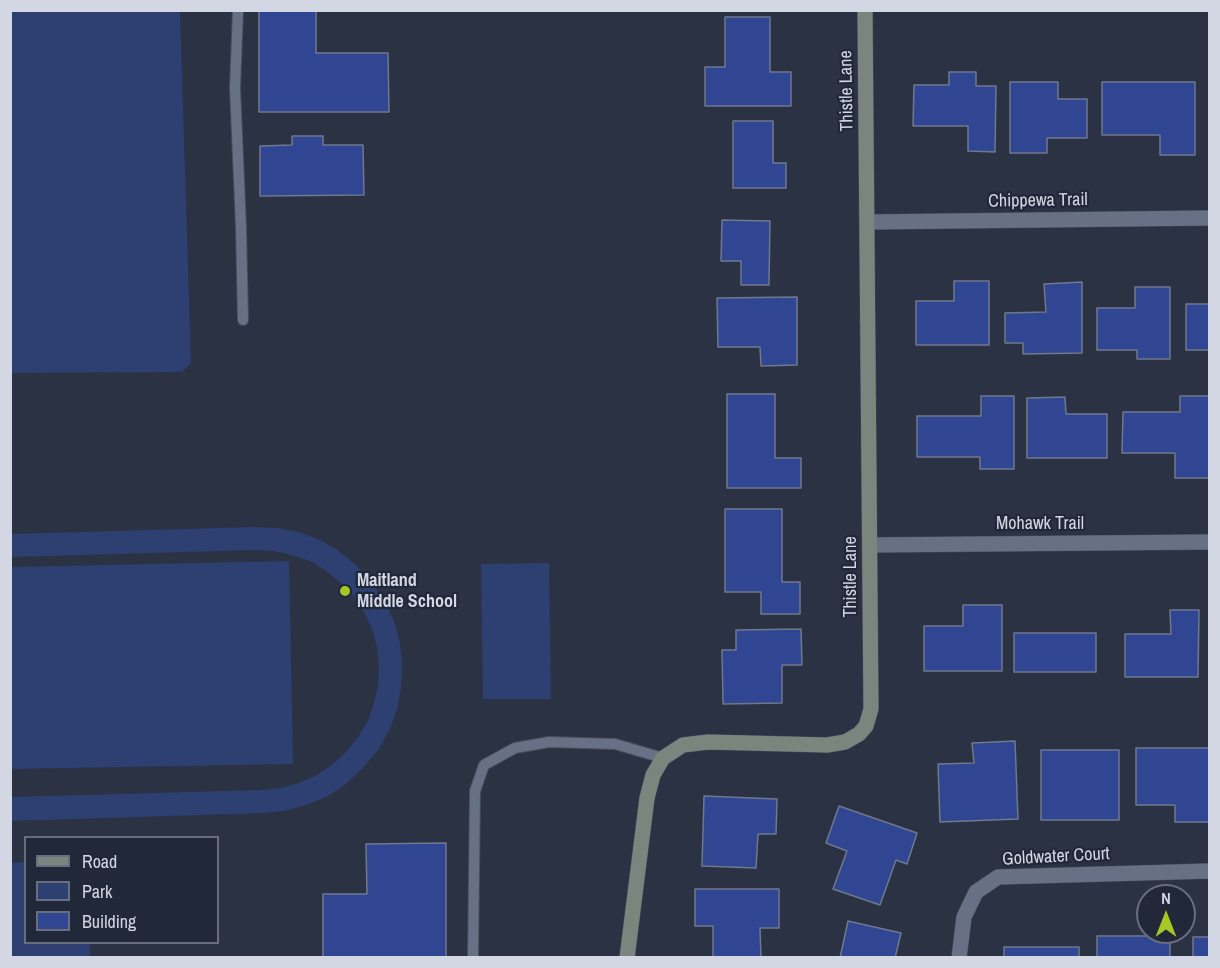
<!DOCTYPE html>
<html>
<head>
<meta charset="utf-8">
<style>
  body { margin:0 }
  #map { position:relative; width:1220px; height:968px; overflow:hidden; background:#2b3244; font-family:"Archivo Narrow",sans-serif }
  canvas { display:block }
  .frame { position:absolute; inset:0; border:12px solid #d2d7e3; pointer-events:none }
  .legend { position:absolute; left:24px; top:836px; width:195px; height:108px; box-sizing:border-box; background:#21283a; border:2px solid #686e7e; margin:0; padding:8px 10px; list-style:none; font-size:18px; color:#d2d7e3 }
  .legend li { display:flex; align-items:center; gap:12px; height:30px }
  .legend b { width:30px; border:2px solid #686e7e }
  .north { position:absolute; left:1136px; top:884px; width:60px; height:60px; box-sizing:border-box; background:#21283a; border:2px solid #686e7e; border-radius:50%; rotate:0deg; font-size:16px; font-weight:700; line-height:24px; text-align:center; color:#d2d7e3 }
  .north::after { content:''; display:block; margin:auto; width:21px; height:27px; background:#a5c824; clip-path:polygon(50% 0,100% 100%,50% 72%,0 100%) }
</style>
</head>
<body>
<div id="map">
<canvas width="1220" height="968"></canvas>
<div class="frame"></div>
<ul class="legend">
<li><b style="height:8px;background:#7a867d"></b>Road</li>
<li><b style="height:16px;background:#2e3f71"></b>Park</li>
<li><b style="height:16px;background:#304692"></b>Building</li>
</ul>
<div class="north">N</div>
</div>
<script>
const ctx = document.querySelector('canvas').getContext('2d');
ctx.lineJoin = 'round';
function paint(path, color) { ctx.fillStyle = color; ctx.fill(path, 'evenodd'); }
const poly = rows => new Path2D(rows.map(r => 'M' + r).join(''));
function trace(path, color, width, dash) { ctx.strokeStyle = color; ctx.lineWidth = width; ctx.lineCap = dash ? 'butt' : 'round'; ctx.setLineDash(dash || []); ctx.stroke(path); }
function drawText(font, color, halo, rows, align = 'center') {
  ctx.font = font + ' "Archivo Narrow",sans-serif'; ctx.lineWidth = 4.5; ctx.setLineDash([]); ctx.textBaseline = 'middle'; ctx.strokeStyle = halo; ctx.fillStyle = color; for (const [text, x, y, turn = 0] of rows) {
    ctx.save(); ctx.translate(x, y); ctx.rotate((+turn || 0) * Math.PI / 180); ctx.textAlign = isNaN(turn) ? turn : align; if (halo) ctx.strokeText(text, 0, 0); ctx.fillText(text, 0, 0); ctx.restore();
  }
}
paint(poly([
  [10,11,180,11,191,363,182,372,11,373],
  [254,527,277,528,299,532,320,540,339,551,357,566,372,582,385,601,394,621,400,643,402,665,401,688,397,710,389,731,378,750,363,768,347,783,328,796,307,805,285,811,263,813,11,821,11,797,262,790,281,788,299,783,317,775,332,765,346,752,358,737,368,721,374,703,378,685,379,666,377,647,372,629,364,612,354,597,341,583,326,571,310,561,292,555,274,551,254,550,11,557,11,534],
  [289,561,293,764,11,769,11,567],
  [549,563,551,699,483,699,481,564],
  [25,862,26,942,90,943,90,957,11,957,11,863]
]), '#2e3f71');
const building = poly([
  [259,10,316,10,316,53,388,53,389,112,259,112,259,10],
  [725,17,770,17,770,72,791,72,791,106,705,106,705,67,725,67,725,17],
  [949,72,976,72,976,86,996,86,995,152,968,151,968,126,913,126,914,85,949,85,949,72],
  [1010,82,1058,82,1058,99,1087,99,1087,138,1047,138,1047,153,1010,153,1010,82],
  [1102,82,1195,82,1195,155,1160,155,1160,135,1102,135,1102,82],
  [733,121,773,121,773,163,786,163,786,188,733,188,733,121],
  [292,136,323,136,323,145,363,145,364,195,260,196,260,146,292,145,292,136],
  [722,220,770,221,769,285,741,285,741,261,721,261,722,220],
  [954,281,989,281,989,345,916,345,916,301,954,301,954,281],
  [1082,282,1082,353,1023,354,1023,343,1005,343,1005,313,1046,312,1044,284,1082,282],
  [1135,287,1170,287,1170,359,1137,359,1137,350,1097,350,1097,308,1135,308,1135,287],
  [797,297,797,365,761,366,760,347,718,347,717,298,797,297],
  [1186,304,1210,304,1210,350,1186,350,1186,304],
  [727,394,775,394,775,458,801,458,801,488,727,488,727,394],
  [981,396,1014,396,1014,469,980,469,980,457,917,457,917,416,981,416,981,396],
  [1180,396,1210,396,1210,478,1175,478,1175,453,1122,453,1123,412,1180,412,1180,396],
  [1065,397,1066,414,1107,414,1107,458,1027,458,1027,398,1065,397],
  [725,509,782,509,782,582,800,582,800,614,761,614,761,592,725,592,725,509],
  [963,605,1002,605,1002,671,924,671,924,626,963,626,963,605],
  [1170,610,1199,610,1198,677,1125,677,1125,634,1171,634,1170,610],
  [801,629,802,665,782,665,782,703,723,704,722,650,736,650,736,630,801,629],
  [1014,633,1096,633,1096,672,1014,672,1014,633],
  [1015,741,1018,819,940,822,938,764,974,763,972,743,1015,741],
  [1136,748,1210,748,1210,822,1175,822,1175,805,1136,805,1136,748],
  [1041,750,1119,750,1119,820,1041,820,1041,750],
  [704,796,777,799,776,834,758,834,756,868,702,866,704,796],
  [839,806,917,833,907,864,896,860,880,905,833,889,847,851,826,843,839,806],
  [446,843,446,958,323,958,323,894,367,894,366,844,446,843],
  [695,889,779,889,779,928,760,928,761,958,713,958,713,926,695,926,695,889],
  [848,921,901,933,895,958,840,958,848,921],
  [1097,936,1170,936,1170,958,1097,958,1097,936],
  [1193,937,1210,937,1210,958,1193,958,1193,937],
  [1004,947,1079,947,1079,958,1004,958,1004,947]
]);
paint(building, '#304692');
trace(building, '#6f788d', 1.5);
const lane = poly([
  [238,10,235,88,241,227,243,320],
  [473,958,475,791,484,765,515,748,549,742,615,744,663,758]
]);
const street = poly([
  [868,222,1210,218],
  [870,545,1210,542],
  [959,958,964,917,976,892,998,877,1210,871]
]);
const secondary = poly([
  [627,958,647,798,653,775,663,758,683,745,708,742,827,745,845,742,859,734,866,726,871,709,865,10]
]);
trace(lane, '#484e5e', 12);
trace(street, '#484e5e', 16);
trace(secondary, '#484e5e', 16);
trace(lane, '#687085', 10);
trace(street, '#687085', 15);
trace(secondary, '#7a867d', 15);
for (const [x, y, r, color] of [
  [345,591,6,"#a5c824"]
]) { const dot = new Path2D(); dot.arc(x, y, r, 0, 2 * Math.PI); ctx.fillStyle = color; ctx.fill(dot); trace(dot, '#21283a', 2); }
drawText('18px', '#d2d7e3', '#21283a', [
  ["Thistle Lane",847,91,-91],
  ["Chippewa Trail",1038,201,-1],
  ["Mohawk Trail",1040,524],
  ["Thistle Lane",851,577,-90],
  ["Goldwater Court",1056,857,-3]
]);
drawText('bold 18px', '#d2d7e3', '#21283a', [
  ["Maitland",357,581],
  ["Middle School",357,602]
], 'left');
</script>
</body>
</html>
